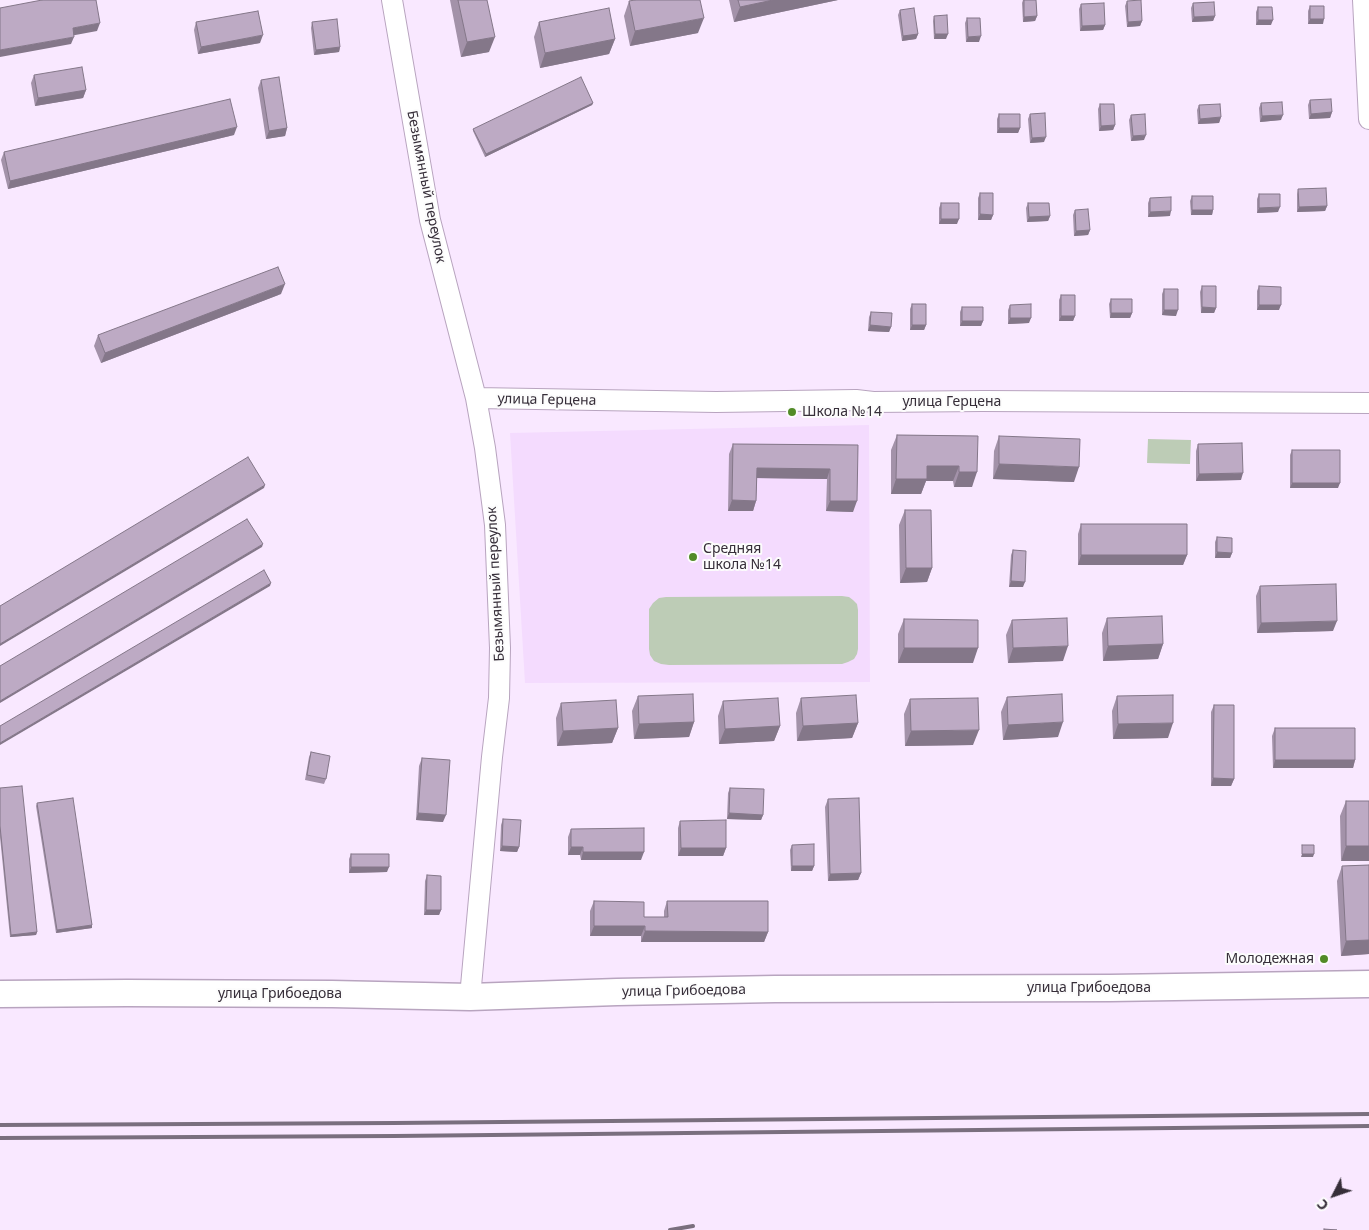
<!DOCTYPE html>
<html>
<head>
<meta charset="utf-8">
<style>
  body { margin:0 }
  #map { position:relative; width:1369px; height:1230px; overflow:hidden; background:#f9e8ff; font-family:"Noto Sans",sans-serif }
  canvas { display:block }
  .north { position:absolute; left:1309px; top:1170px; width:50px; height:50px; -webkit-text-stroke:4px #fcfcfc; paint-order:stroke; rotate:229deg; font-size:14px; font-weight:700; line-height:20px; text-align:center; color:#362e39 }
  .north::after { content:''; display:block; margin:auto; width:18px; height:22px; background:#362e39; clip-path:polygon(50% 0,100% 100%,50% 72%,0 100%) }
</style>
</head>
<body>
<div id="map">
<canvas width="1369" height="1230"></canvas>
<div class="north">С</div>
</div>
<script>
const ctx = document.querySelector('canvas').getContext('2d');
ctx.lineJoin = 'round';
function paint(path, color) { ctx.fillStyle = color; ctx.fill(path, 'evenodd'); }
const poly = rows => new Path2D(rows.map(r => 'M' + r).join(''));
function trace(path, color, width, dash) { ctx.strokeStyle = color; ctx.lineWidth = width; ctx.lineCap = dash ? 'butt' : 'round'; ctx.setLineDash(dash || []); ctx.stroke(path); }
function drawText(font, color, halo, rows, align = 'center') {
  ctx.font = font + ' "Noto Sans",sans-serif'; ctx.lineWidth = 4; ctx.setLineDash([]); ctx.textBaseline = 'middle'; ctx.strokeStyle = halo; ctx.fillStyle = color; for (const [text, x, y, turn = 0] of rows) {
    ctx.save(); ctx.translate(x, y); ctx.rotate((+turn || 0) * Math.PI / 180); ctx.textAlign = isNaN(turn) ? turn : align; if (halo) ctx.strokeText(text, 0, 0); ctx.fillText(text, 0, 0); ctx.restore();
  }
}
paint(poly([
  [869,425,870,682,525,683,510,433]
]), '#f4dbfe');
paint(poly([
  [1148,439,1191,440,1190,464,1147,463],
  [842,596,849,597,853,600,857,604,858,610,858,649,857,654,854,659,848,662,842,664,669,665,661,664,654,661,650,655,649,649,649,609,653,603,659,598,666,597]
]), '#bdccb6');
const minor = poly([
  [392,0,430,220,476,398,485,448,495,525,500,648,499,698,492,757,470,997],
  [1363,0,1369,119],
  [476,398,716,402,856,400,873,402,983,401,1369,403]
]);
const major = poly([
  [0,994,127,993,332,994,470,997,617,992,775,989,1110,988,1369,984]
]);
trace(minor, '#b8a4bf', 22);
trace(major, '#b8a4bf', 29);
trace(minor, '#fff', 20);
trace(major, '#fff', 26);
trace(poly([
  [0,1125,394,1123,1369,1114],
  [0,1138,394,1136,1369,1126],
  [670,1230,693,1226]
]), '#7a6f7e', 4);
paint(poly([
  [450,0,487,0,489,52,461,57],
  [729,0,838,0,734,22],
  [1023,0,1036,0,1037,16,1035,21,1023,22,1022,3],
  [629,1,698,33,630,46,624,16],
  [1127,1,1142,21,1140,26,1127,27,1125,6],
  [1193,3,1215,16,1213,21,1192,22,1191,8],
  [1081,4,1105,25,1103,30,1080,31,1079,9],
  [1310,6,1323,24,1308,24,1308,11],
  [1258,7,1271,25,1256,25,1256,12],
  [900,10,918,34,916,39,902,41,898,15],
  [934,16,946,39,934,39,933,21],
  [967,18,979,42,966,42,965,23],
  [196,22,260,43,198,54,194,30],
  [312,22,340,47,339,52,314,55,311,28],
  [539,22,615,39,609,54,540,68,534,37],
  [34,75,86,90,83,98,35,106,31,83],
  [261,80,287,128,285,136,266,139,258,88],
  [1310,100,1332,112,1330,118,1309,119,1308,105],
  [593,103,592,105,485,157,473,131,473,129],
  [1261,103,1281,120,1260,122,1259,108],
  [1100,104,1115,125,1113,130,1099,131,1098,109],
  [1199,105,1221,117,1219,123,1198,124,1197,110],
  [999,114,1020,128,1018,133,997,133,997,119],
  [1030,114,1044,142,1030,143,1028,119],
  [1131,115,1144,140,1131,141,1129,120],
  [234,135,8,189,1,160,4,152],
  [1298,189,1327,206,1325,211,1297,212,1297,194],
  [980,193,993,215,991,220,978,220,978,198],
  [1259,194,1278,212,1257,213,1257,199],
  [1192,196,1213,210,1212,215,1191,215,1190,201],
  [1150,198,1170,216,1148,217,1148,203],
  [941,203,957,224,939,224,939,208],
  [1028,203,1050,216,1048,221,1027,222,1026,208],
  [1075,210,1090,230,1088,235,1074,236,1073,215],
  [1202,286,1216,308,1214,313,1201,313,1200,292],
  [1259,286,1279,310,1257,310,1257,291],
  [1164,289,1176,316,1162,315,1162,294],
  [281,294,101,363,94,346,98,335],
  [1061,295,1075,316,1073,321,1059,321,1059,300],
  [1111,299,1132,313,1130,318,1110,318,1109,304],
  [912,304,926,325,924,330,910,330,910,309],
  [1010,305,1029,323,1008,324,1008,310],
  [962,307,983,321,981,326,960,326,960,312],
  [871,312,891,327,889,332,868,331,869,317],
  [897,435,978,436,972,487,954,487,953,481,926,481,921,494,891,494,891,450],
  [999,436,1074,482,993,479,994,451],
  [733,444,858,445,853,512,826,511,827,479,757,478,756,501,753,511,728,511,729,454],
  [1198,444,1241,480,1196,481,1196,451],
  [1292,450,1338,488,1290,488,1290,455],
  [905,510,932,568,927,582,900,583,899,525],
  [1081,524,1187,555,1183,565,1078,565,1078,534],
  [1217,537,1232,553,1230,558,1215,558,1215,542],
  [1013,550,1023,587,1009,587,1011,555],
  [1260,586,1333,631,1257,633,1256,596],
  [1107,618,1163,644,1158,659,1103,661,1102,633],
  [904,619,973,663,898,663,898,634],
  [1012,620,1063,661,1008,663,1006,635],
  [638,696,694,722,689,737,634,739,632,711],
  [1117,696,1168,738,1113,739,1112,711],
  [1007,697,1058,737,1003,740,1001,712],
  [801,698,858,723,852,738,797,741,796,713],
  [910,699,973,745,905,746,904,714],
  [723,701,780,726,774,741,719,744,718,716],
  [561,703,618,728,612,743,557,746,556,718],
  [1214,705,1234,779,1231,786,1211,786,1211,712],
  [1275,728,1355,760,1353,768,1273,768,1272,736],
  [311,752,326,779,324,784,305,780,309,757],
  [422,758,443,822,416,820,419,766],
  [0,788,37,932,36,935,10,937,0,837],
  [730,788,763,815,761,820,727,819,728,793],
  [828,799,861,873,858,880,828,881,825,807],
  [1346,801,1369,801,1341,861,1340,816],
  [37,803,92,925,92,928,56,933,36,806],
  [503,819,519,847,517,852,500,851,501,825],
  [680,821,726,848,723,856,678,856,678,828],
  [571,829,641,860,581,860,580,855,568,855,568,837],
  [792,845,814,866,812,871,791,871,790,850],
  [351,854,387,872,349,873,349,859],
  [1369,865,1369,954,1341,956,1337,881,1342,866],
  [427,875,441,910,439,915,424,915,425,881],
  [594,901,644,917,664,917,664,911,667,901,768,932,764,942,641,942,641,936,590,936,590,911]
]), '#a392a9');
paint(poly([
  [773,0,838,0,734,22,740,7],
  [1037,16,1035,21,1023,22,1024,17],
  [1215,16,1213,21,1192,22,1194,17],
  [704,18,698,33,630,46,635,31],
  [1310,19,1324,19,1323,24,1308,24],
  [1258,20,1273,20,1271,25,1256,25],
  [1142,21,1140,26,1127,27,1128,22],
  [100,23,97,31,70,36,73,28],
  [1105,25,1103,30,1080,31,1082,26],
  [918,34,916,39,902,41,903,36],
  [935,34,948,34,946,39,934,39],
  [263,35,260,43,198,54,201,47],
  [981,36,979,42,966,42,968,37],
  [74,37,71,44,0,57,0,50],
  [495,37,489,52,461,57,467,42],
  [615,39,609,54,540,68,545,53],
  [340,47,339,52,314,55,316,50],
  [86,90,83,98,35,106,38,98],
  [593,103,592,105,485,157,486,154],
  [1332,112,1330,118,1309,119,1311,114],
  [1283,115,1281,120,1260,122,1262,116],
  [1221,117,1219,123,1198,124,1200,119],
  [1115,125,1113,130,1099,131,1101,126],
  [237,127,234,135,8,189,10,181],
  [287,128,285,136,266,139,269,131],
  [999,128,1020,128,1018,133,997,133],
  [1146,135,1144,140,1131,141,1133,136],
  [1046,137,1044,142,1030,143,1032,138],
  [1327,206,1325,211,1297,212,1299,207],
  [1280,207,1278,212,1257,213,1259,208],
  [1192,210,1213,210,1212,215,1191,215],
  [1171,211,1170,216,1148,217,1150,212],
  [980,214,993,215,991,220,978,220],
  [1050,216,1048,221,1027,222,1029,217],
  [941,219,959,219,957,224,939,224],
  [1090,230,1088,235,1074,236,1076,231],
  [285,284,281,294,101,363,105,353],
  [1259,305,1281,305,1279,310,1257,310],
  [1202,307,1216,308,1214,313,1201,313],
  [1164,310,1178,310,1176,316,1162,315],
  [1111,313,1132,313,1130,318,1110,318],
  [1061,316,1075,316,1073,321,1059,321],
  [1010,318,1031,318,1029,323,1008,324],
  [962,321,983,321,981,326,960,326],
  [870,325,891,327,889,332,868,331],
  [912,325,926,325,924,330,910,330],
  [999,464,1079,467,1074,482,993,479],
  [927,466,959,466,953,481,926,481,921,494,891,494,896,479],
  [757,468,830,469,827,479,753,478],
  [959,472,977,472,972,487,954,487],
  [1243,473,1241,480,1196,481,1199,474],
  [1292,483,1340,483,1338,488,1290,488],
  [265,485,264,488,0,646,0,644],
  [732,500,756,501,753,511,728,511],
  [830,501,857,501,853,512,826,511],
  [263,544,262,547,0,703,0,701],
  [1217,552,1232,553,1230,558,1215,558],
  [1081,555,1187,555,1183,565,1078,565],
  [906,568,932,568,927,582,900,583],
  [1011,581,1025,582,1023,587,1009,587],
  [271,583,270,586,0,745,0,743],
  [1337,621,1333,631,1257,633,1261,623],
  [1163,644,1158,659,1103,661,1108,646],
  [1068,646,1063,661,1008,663,1013,648],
  [904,648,978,648,973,663,898,663],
  [694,722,689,737,634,739,639,724],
  [1063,722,1058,737,1003,740,1008,725],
  [858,723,852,738,797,741,803,726],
  [1173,723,1168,738,1113,739,1118,724],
  [780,726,774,741,719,744,725,729],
  [618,728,612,743,557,746,563,731],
  [979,730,973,745,905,746,911,731],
  [1275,760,1355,760,1353,768,1273,768],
  [1213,778,1234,779,1231,786,1211,786],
  [418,813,446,815,443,822,416,820],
  [729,813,763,815,761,820,727,819],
  [502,846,519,847,517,852,500,851],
  [1346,846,1369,846,1369,861,1341,861],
  [571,847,583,847,580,855,568,855],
  [681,848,726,848,723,856,678,856],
  [583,852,644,852,641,860,581,860],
  [1302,854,1314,854,1313,857,1301,857],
  [792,866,814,866,812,871,791,871],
  [351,867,389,867,387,872,349,873],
  [861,873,858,880,828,881,830,874],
  [426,910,441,910,439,915,424,915],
  [92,925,92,928,56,933,57,930],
  [594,926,645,926,641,936,590,936],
  [645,931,768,932,764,942,641,942],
  [37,932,36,935,10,937,11,935],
  [1369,940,1369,954,1341,956,1346,941]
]), '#847789');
const building = poly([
  [42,0,96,0,100,23,73,28,74,37,0,50,0,8,42,0],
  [458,0,487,0,495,37,467,42,458,0],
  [635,0,700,0,704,18,635,31,629,1,635,0],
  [738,0,773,0,740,7,738,0],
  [1024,0,1036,0,1037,16,1024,17,1024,0],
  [1141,0,1142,21,1128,22,1127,1,1141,0],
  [1214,2,1215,16,1194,17,1193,3,1214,2],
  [1104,3,1105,25,1082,26,1081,4,1104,3],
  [1310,6,1324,6,1324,19,1310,19,1310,6],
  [1258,7,1272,7,1273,20,1258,20,1258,7],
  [609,8,615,39,545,53,539,22,609,8],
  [914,8,918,34,903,36,900,10,914,8],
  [258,11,263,35,201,47,196,22,258,11],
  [947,15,948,34,935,34,934,16,947,15],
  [967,18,980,18,981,36,968,37,967,18],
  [337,19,340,47,316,50,312,22,337,19],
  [82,67,86,90,38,98,34,75,82,67],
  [279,77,287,128,269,131,261,80,279,77],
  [581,77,593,103,486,154,473,129,581,77],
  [230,99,237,127,10,181,4,152,230,99],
  [1331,99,1332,112,1311,114,1310,100,1331,99],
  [1282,102,1283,115,1262,116,1261,103,1282,102],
  [1100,104,1114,104,1115,125,1101,126,1100,104],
  [1220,104,1221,117,1200,119,1199,105,1220,104],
  [1045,113,1046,137,1032,138,1030,114,1045,113],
  [999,114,1020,114,1020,128,999,128,999,114],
  [1145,114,1146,135,1133,136,1131,115,1145,114],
  [1326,188,1327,206,1299,207,1298,189,1326,188],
  [980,193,993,193,993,215,980,214,980,193],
  [1259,194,1280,194,1280,207,1259,208,1259,194],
  [1192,196,1213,196,1213,210,1192,210,1192,196],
  [1171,197,1171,211,1150,212,1150,198,1171,197],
  [941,203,959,203,959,219,941,219,941,203],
  [1028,203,1049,203,1050,216,1029,217,1028,203],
  [1088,209,1090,230,1076,231,1075,210,1088,209],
  [278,267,285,284,105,353,98,335,278,267],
  [1202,286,1216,286,1216,308,1202,307,1202,286],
  [1259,286,1281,287,1281,305,1259,305,1259,286],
  [1164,289,1178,289,1178,310,1164,310,1164,289],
  [1061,295,1075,295,1075,316,1061,316,1061,295],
  [1111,299,1132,299,1132,313,1111,313,1111,299],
  [912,304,926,304,926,325,912,325,912,304],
  [1031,304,1031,318,1010,318,1010,305,1031,304],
  [962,307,983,307,983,321,962,321,962,307],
  [871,312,892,313,891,327,870,325,871,312],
  [897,435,978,436,977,472,959,472,959,466,927,466,927,479,896,479,897,435],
  [999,436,1080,439,1079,467,999,464,999,436],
  [1242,443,1243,473,1199,474,1198,444,1242,443],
  [733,444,858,445,857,501,830,501,830,469,757,468,756,501,732,500,733,444],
  [1292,450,1340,450,1340,483,1292,483,1292,450],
  [248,457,265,485,0,644,0,606,248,457],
  [905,510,931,510,932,568,906,568,905,510],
  [247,519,263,544,0,701,0,666,247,519],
  [1081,524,1187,524,1187,555,1081,555,1081,524],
  [1217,537,1232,538,1232,553,1217,552,1217,537],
  [1013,550,1026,551,1025,582,1011,581,1013,550],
  [264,570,271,583,0,743,0,726,264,570],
  [1336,584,1337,621,1261,623,1260,586,1336,584],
  [1162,616,1163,644,1108,646,1107,618,1162,616],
  [1067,618,1068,646,1013,648,1012,620,1067,618],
  [904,619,978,620,978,648,904,648,904,619],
  [693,694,694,722,639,724,638,696,693,694],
  [1062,694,1063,722,1008,725,1007,697,1062,694],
  [856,695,858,723,803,726,801,698,856,695],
  [1173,695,1173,723,1118,724,1117,696,1173,695],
  [778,698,780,726,725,729,723,701,778,698],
  [978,698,979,730,911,731,910,699,978,698],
  [616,700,618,728,563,731,561,703,616,700],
  [1214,705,1234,705,1234,779,1213,778,1214,705],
  [1275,728,1355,728,1355,760,1275,760,1275,728],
  [311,752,330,756,326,779,307,775,311,752],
  [422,758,450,760,446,815,418,813,422,758],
  [22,786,37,932,11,935,0,826,0,788,22,786],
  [730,788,764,789,763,815,729,813,730,788],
  [73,798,92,925,57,930,37,803,73,798],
  [859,798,861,873,830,874,828,799,859,798],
  [1346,801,1369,801,1369,846,1346,846,1346,801],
  [503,819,521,820,519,847,502,846,503,819],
  [726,820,726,848,681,848,680,821,726,820],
  [644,828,644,852,583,852,583,847,571,847,571,829,644,828],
  [814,844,814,866,792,866,792,845,814,844],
  [1302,845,1314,845,1314,854,1302,854,1302,845],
  [351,854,389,854,389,867,351,867,351,854],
  [1369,865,1369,940,1346,941,1342,866,1369,865],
  [427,875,441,876,441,910,426,910,427,875],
  [594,901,644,902,644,917,668,917,667,901,768,901,768,932,645,931,645,926,594,926,594,901],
  [1324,1229,1337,1230,1324,1230,1324,1229]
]);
paint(building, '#bdaac4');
trace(building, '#847789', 1);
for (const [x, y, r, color] of [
  [792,412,5,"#528b27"],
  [693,557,5,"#528b27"],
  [1324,959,5,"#528b27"]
]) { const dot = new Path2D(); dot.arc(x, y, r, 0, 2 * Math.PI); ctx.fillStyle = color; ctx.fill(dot); trace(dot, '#fcfcfc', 2); }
drawText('14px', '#362e39', '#fcfcfc', [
  ["Безымянный переулок",426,187,79],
  ["улица Герцена",547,400,1],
  ["улица Герцена",952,402],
  ["Безымянный переулок",496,584,-93],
  ["улица Грибоедова",1089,988],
  ["улица Грибоедова",684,991,-1],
  ["улица Грибоедова",280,994]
]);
drawText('14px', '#362e39', '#fcfcfc', [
  ["Школа №14",802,412],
  ["Средняя",703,549],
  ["школа №14",703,565],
  ["Молодежная",1314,959,"right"]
], 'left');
</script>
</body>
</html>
